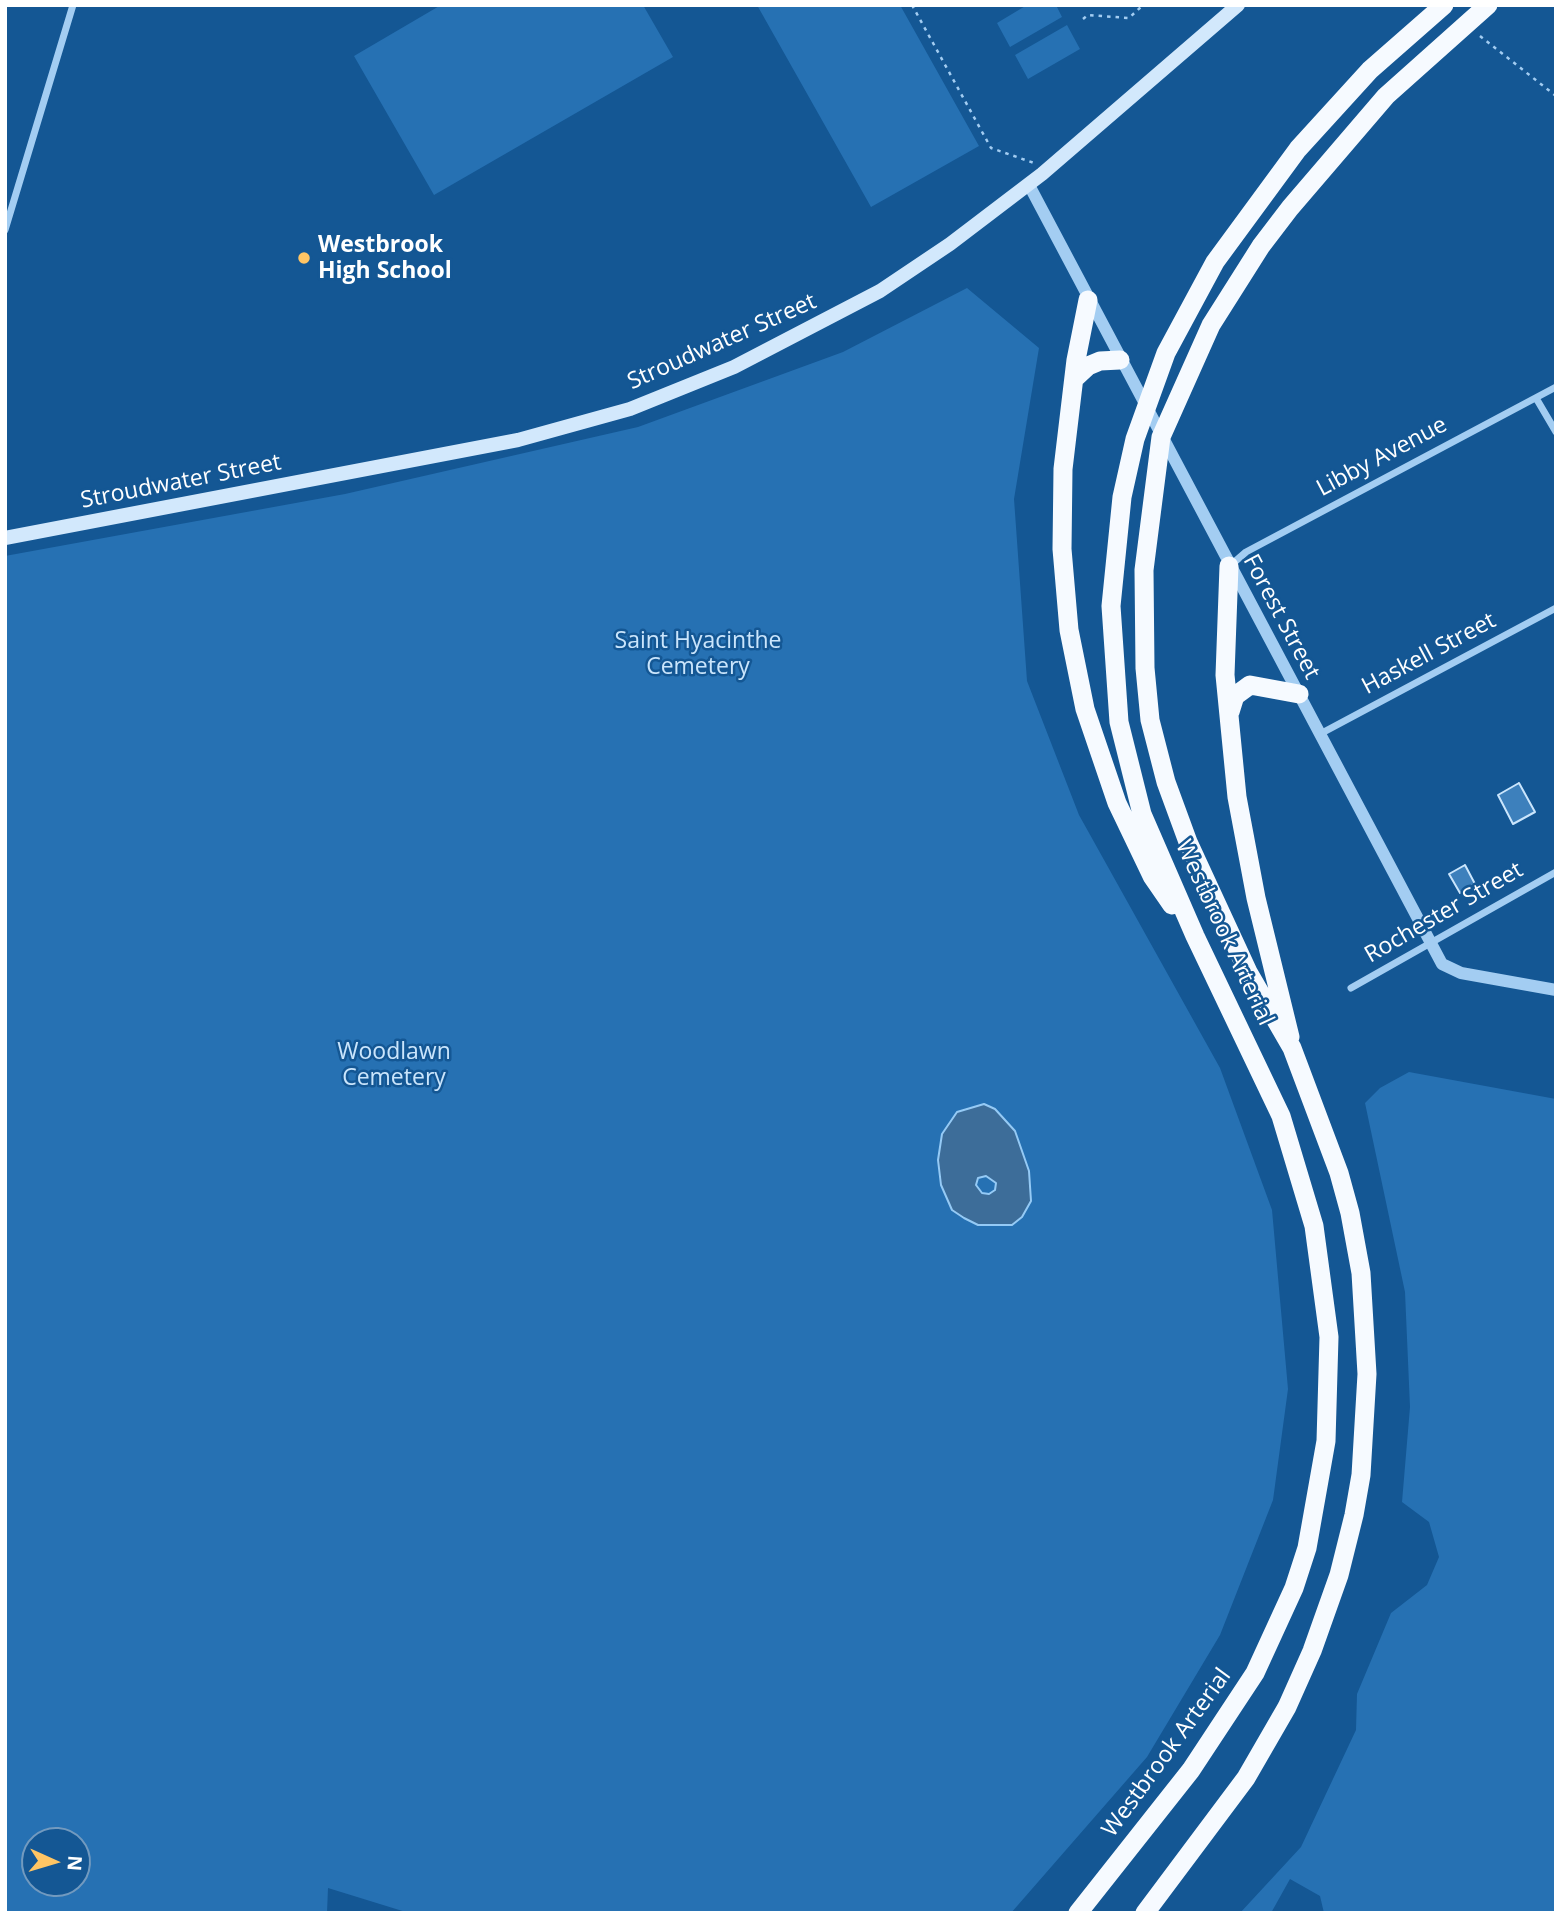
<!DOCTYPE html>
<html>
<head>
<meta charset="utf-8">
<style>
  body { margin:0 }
  #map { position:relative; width:1561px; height:1918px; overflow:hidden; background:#145794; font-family:"Open Sans",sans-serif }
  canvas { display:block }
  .frame { position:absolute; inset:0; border:7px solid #fff; pointer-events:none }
  .north { position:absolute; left:21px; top:1827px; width:70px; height:70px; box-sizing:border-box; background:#145794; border:2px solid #729abf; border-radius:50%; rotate:94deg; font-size:19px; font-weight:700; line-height:28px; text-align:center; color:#fff }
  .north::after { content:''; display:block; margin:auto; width:24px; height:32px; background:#ffc564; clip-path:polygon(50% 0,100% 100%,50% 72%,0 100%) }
</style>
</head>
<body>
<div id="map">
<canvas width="1561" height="1918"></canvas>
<div class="frame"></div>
<div class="north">N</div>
</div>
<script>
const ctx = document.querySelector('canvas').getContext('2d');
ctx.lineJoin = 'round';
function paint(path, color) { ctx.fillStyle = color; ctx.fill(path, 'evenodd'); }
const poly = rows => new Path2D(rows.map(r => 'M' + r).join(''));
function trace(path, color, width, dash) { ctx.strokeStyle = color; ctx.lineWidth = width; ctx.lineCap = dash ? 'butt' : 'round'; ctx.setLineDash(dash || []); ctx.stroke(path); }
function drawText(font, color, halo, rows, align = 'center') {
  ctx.font = font + ' "Open Sans",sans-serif'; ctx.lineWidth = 5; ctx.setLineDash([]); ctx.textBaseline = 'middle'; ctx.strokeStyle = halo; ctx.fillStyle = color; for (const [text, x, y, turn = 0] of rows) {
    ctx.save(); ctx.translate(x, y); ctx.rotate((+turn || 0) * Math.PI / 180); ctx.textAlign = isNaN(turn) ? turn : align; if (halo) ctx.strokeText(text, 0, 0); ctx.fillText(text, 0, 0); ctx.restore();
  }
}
paint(poly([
  [441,5,643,5,673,57,434,195,354,56],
  [757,5,900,5,979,146,871,207],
  [1027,5,1056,5,1062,17,1010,47,997,23],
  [1067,25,1080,49,1028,79,1015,55],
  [967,288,1039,348,1014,499,1027,681,1079,815,1220,1068,1272,1210,1288,1389,1273,1500,1220,1635,1147,1757,1011,1913,409,1913,328,1888,327,1913,5,1913,5,556,345,494,638,427,843,352],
  [35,1841,77,1841,77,1883,35,1883],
  [1409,1072,1556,1099,1556,1913,1324,1913,1320,1896,1290,1879,1271,1913,1240,1913,1301,1847,1356,1730,1357,1694,1391,1613,1427,1585,1439,1557,1429,1522,1402,1502,1410,1407,1405,1292,1365,1103,1380,1088]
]), '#2671b3');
const water = poly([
  [984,1104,995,1109,1015,1131,1029,1171,1031,1201,1022,1217,1012,1225,978,1225,964,1218,952,1210,941,1185,938,1160,942,1134,957,1112,984,1104],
  [986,1176,996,1183,995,1190,989,1194,982,1193,976,1185,978,1178,986,1176]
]);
paint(water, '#3d6d99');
trace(water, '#95caf5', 2);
const building = poly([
  [1519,783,1535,812,1513,824,1498,795,1519,783],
  [1465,865,1475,884,1460,893,1449,874,1465,865]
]);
paint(building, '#3d80bc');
trace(building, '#cae5fc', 2);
trace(poly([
  [912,5,991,148,1034,163],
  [1083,19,1088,15,1129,18,1143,5],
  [1480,36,1556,96]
]), '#a3cdf2', 2.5, [3.5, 5]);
trace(poly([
  [5,230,73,5],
  [1536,398,1556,432],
  [1231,565,1246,552,1556,387],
  [1320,734,1556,608],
  [1351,988,1556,872]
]), '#a3cdf2', 7);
trace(poly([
  [1029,185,1442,964,1461,973,1556,990]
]), '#a3cdf2', 12);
trace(poly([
  [5,538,518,440,630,409,734,367,880,291,950,244,1042,174,1238,5]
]), '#d2e8fc', 14);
trace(poly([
  [1088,300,1076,360,1063,469,1062,549,1069,630,1085,709,1117,803,1152,876,1172,905],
  [1074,379,1088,366,1100,361,1120,360],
  [1229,566,1225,675,1237,797,1256,898,1290,1037],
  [1230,712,1235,696,1250,685,1299,694],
  [1078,1913,1191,1770,1255,1673,1294,1588,1307,1548,1326,1441,1329,1337,1314,1226,1281,1116,1195,936,1142,814,1119,722,1111,606,1122,497,1135,439,1166,353,1215,262,1298,149,1370,70,1444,5],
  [1145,1913,1246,1778,1287,1707,1312,1651,1339,1575,1354,1515,1361,1475,1367,1374,1361,1273,1350,1213,1339,1173,1292,1048,1248,972,1188,842,1166,782,1150,720,1145,668,1144,570,1161,437,1211,325,1261,246,1290,208,1386,96,1488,5]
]), '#f6faff', 19);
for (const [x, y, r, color] of [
  [304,258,7,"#ffc564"]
]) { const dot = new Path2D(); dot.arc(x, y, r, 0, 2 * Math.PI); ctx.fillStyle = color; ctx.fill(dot); trace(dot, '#145794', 2.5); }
drawText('bold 23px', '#fff', '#145794', [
  ["Westbrook",318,245],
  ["High School",318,271]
], 'left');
drawText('23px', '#fff', '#145794', [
  ["Stroudwater Street",722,342,-24],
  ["Libby Avenue",1382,457,-28],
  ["Stroudwater Street",181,482,-11],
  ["Forest Street",1281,617,62],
  ["Haskell Street",1429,654,-28],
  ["Rochester Street",1444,913,-30],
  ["Westbrook Arterial",1224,933,65],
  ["Westbrook Arterial",1167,1753,-54]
]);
drawText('23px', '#cae5fc', '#145794', [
  ["Saint Hyacinthe",698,641],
  ["Cemetery",698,667],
  ["Woodlawn",394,1052],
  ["Cemetery",394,1078]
]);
</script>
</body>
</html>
